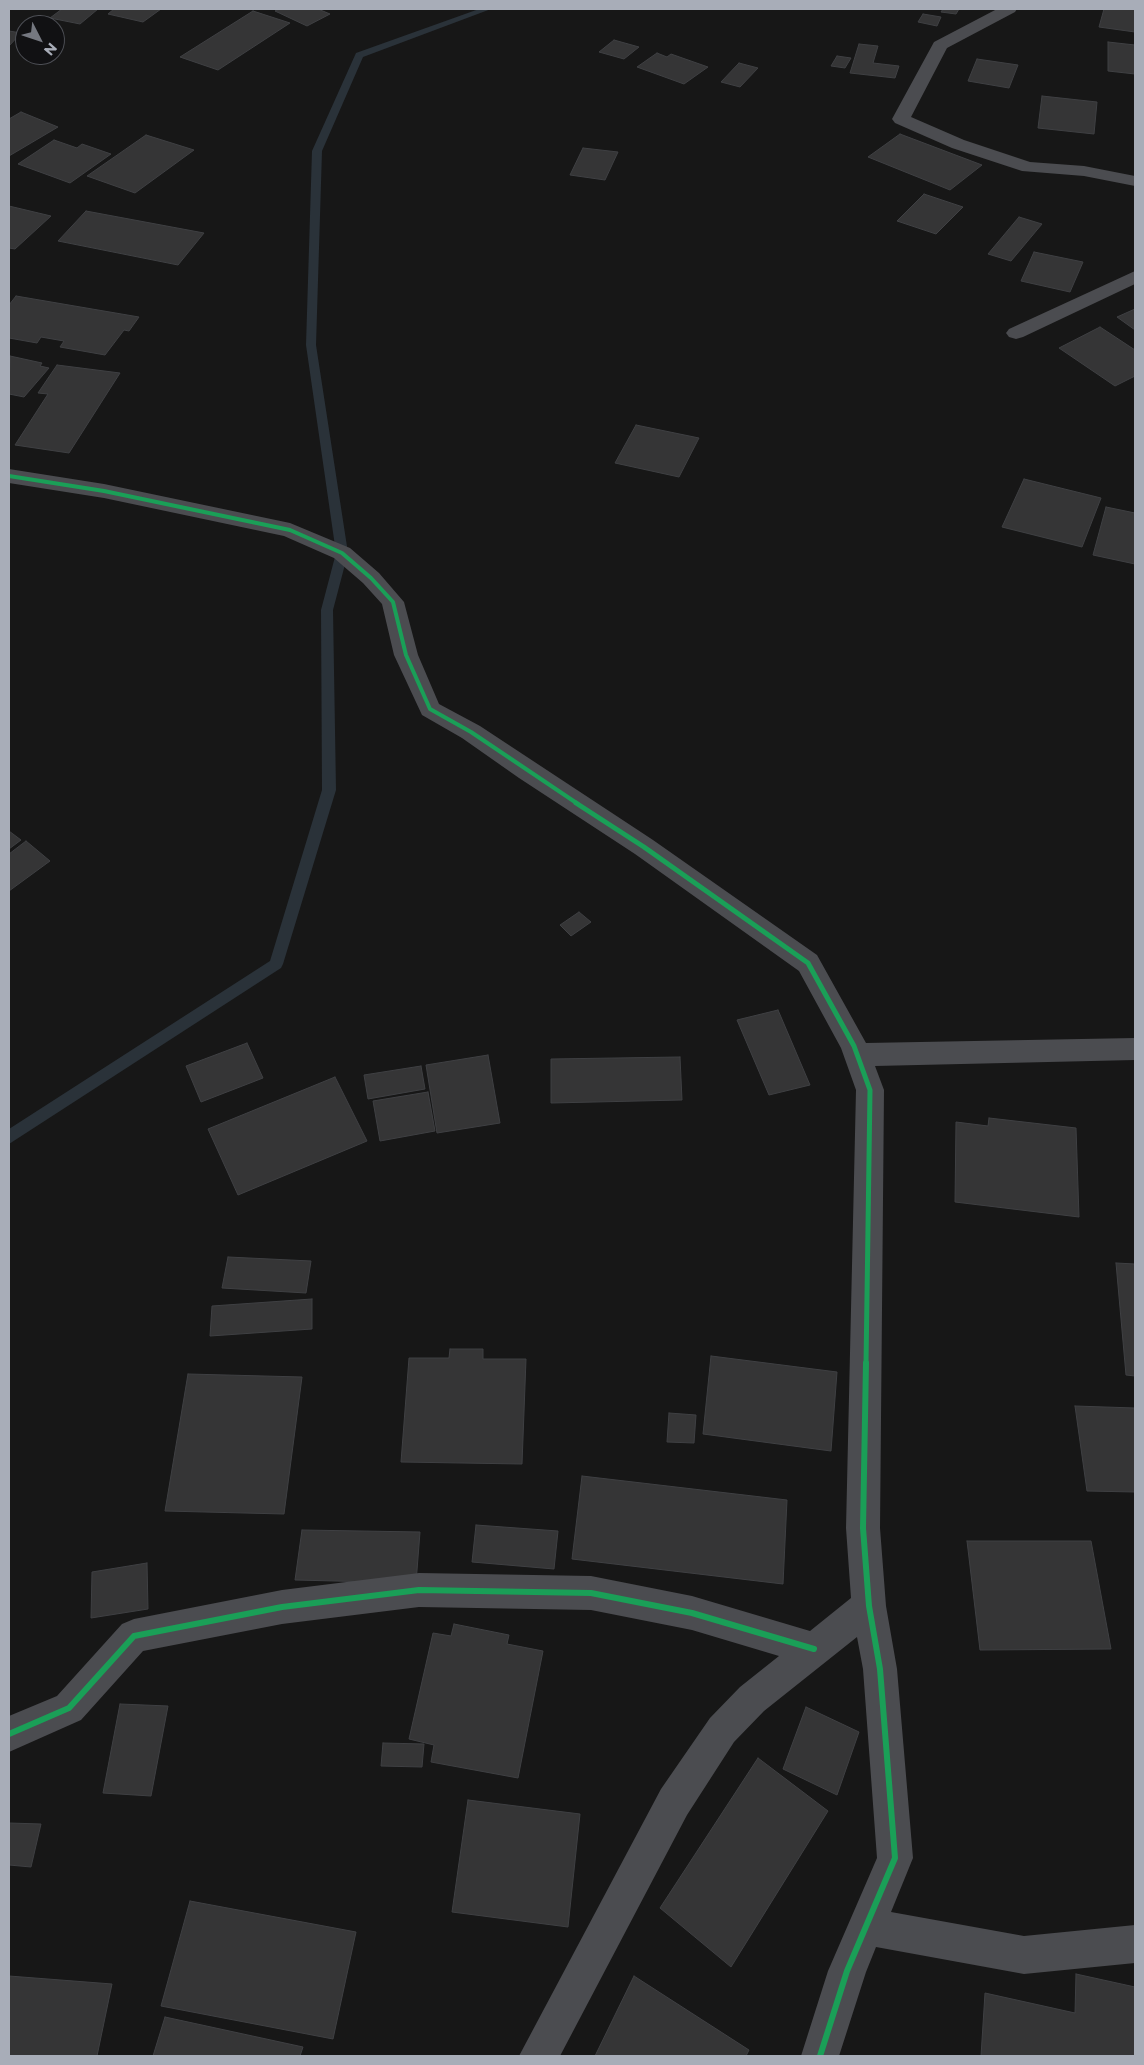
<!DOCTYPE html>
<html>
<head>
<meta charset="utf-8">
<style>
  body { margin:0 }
  #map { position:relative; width:1144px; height:2065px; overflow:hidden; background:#171717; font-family:Montserrat,sans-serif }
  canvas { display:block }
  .frame { position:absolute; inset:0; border:10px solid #a8adb8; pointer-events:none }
  .north { position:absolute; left:15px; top:15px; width:50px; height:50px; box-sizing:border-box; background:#111113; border:1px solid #4d4f55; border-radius:50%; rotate:131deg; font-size:14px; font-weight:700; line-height:20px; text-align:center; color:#a8adb8 }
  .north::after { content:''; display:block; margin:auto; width:18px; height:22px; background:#757880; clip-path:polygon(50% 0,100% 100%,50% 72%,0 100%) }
</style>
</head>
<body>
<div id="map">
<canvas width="1144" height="2065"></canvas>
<div class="frame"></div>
<div class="north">N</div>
</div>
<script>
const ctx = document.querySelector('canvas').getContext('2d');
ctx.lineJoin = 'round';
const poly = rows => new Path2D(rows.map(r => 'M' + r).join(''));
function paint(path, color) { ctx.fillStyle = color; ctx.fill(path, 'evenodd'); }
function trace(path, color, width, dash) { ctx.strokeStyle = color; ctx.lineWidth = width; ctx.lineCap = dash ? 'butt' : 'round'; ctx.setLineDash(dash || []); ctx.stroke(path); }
paint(poly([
  [479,9,491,9,363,57,322,151,316,345,348,553,333,610,336,790,283,964,281,968,9,1144,9,1129,270,961,322,790,321,610,336,553,306,345,312,151,356,53,479,9]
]), '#2a3239');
const building = poly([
  [62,9,98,9,80,24,50,18,62,9],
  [114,9,161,9,143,22,108,14,114,9],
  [279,9,318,9,330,14,307,26,275,11,279,9],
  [943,9,959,9,956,14,941,12,943,9],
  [1104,9,1135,9,1135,32,1099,27,1104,9],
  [253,11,290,23,218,70,180,57,253,11],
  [923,14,941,17,937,26,918,22,923,14],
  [9,31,21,33,9,46,9,31],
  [614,40,639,47,624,59,599,52,614,40],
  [1108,42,1135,45,1135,74,1108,71,1108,42],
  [859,44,878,46,873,63,899,66,895,78,850,73,859,44],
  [657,53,667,57,671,54,708,67,684,84,637,67,657,53],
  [837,56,851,58,845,68,831,66,837,56],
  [977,59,1018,65,1009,88,968,81,977,59],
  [739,63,758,68,740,87,721,82,739,63],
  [1042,96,1097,102,1094,134,1038,128,1042,96],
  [21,112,58,127,9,156,9,119,21,112],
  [900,134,982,165,950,190,868,157,900,134],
  [146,135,194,150,135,193,87,176,146,135],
  [54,140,77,148,82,144,111,154,70,183,18,164,54,140],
  [583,148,618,152,605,180,570,175,583,148],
  [924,194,963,207,936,234,897,221,924,194],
  [9,206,51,216,15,249,9,248,9,206],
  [86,211,204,233,178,265,58,241,86,211],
  [1019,217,1042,224,1011,261,988,254,1019,217],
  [1034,252,1083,262,1070,292,1021,281,1034,252],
  [16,296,139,317,129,331,124,330,105,355,60,347,64,341,41,337,37,343,9,338,9,305,16,296],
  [1135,309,1135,330,1117,317,1135,309],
  [1100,327,1135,350,1135,376,1115,386,1059,348,1100,327],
  [10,356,42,363,40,366,49,368,24,397,9,394,10,356],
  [57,365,120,373,69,453,15,445,48,394,38,393,57,365],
  [636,425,699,438,679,477,615,463,636,425],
  [1024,479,1101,498,1082,547,1002,527,1024,479],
  [1106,507,1135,513,1135,564,1093,555,1106,507],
  [9,831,21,840,9,849,9,831],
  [26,841,50,861,9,891,9,854,26,841],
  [579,912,591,922,571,936,560,925,579,912],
  [778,1010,810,1085,769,1095,737,1020,778,1010],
  [247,1043,263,1078,201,1102,186,1066,247,1043],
  [488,1055,500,1123,437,1133,426,1065,488,1055],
  [680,1057,682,1100,551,1103,551,1059,680,1057],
  [421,1066,425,1089,368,1099,364,1075,421,1066],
  [335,1077,367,1141,238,1195,208,1129,335,1077],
  [428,1092,435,1131,380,1141,373,1101,428,1092],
  [989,1118,1076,1128,1079,1217,955,1202,956,1122,988,1126,989,1118],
  [228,1257,311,1261,306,1293,222,1288,228,1257],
  [1116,1263,1135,1264,1135,1376,1126,1375,1116,1263],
  [312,1299,312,1329,210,1336,212,1306,312,1299],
  [450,1349,483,1349,483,1359,526,1359,522,1464,401,1462,409,1358,449,1358,450,1349],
  [711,1356,837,1372,831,1451,703,1434,711,1356],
  [188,1374,302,1377,284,1514,165,1511,188,1374],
  [1075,1406,1135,1408,1135,1492,1087,1491,1075,1406],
  [669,1413,696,1415,694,1443,667,1442,669,1413],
  [582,1476,787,1500,783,1584,572,1559,582,1476],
  [476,1525,558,1531,554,1569,472,1562,476,1525],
  [302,1530,420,1532,416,1583,295,1580,302,1530],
  [967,1541,1091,1541,1111,1649,980,1650,967,1541],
  [147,1563,148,1609,91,1618,92,1572,147,1563],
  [454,1624,509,1635,507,1644,543,1651,518,1778,431,1762,434,1745,409,1739,433,1633,451,1636,454,1624],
  [120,1704,168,1706,151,1796,103,1793,120,1704],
  [806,1707,859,1732,837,1795,783,1769,806,1707],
  [383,1743,424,1744,422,1767,381,1766,383,1743],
  [758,1758,828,1811,731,1967,660,1908,758,1758],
  [468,1800,580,1814,568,1927,452,1912,468,1800],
  [9,1823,41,1824,31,1867,9,1865,9,1823],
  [190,1901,356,1932,333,2039,161,2006,190,1901],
  [1076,1974,1135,1987,1135,2056,981,2056,985,1993,1075,2013,1076,1974],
  [9,1976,112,1984,97,2056,9,2056,9,1976],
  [634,1976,749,2050,746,2056,595,2056,634,1976],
  [165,2017,303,2047,300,2056,153,2056,165,2017]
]);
paint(building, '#353536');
trace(building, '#3f4043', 1);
paint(poly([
  [997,9,1017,9,1015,12,947,48,911,117,964,140,1030,162,1084,166,1135,176,1135,186,1084,176,1022,171,952,148,895,123,892,119,934,42,997,9],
  [1135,271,1135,284,1023,337,1016,339,1009,337,1006,333,1009,329,1135,271],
  [9,469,104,484,290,523,350,548,379,573,404,602,418,655,439,704,480,726,653,840,817,955,866,1043,1135,1038,1135,1060,875,1066,884,1090,880,1528,886,1606,897,1669,913,1858,891,1912,1024,1936,1135,1925,1135,1963,1024,1974,876,1947,866,1972,839,2056,801,2056,828,1971,877,1858,863,1669,857,1637,764,1711,734,1742,687,1815,560,2056,519,2056,661,1789,710,1718,740,1687,779,1656,692,1630,591,1610,419,1607,282,1624,143,1651,81,1720,9,1752,9,1716,57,1696,122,1624,134,1619,282,1590,419,1573,591,1576,692,1596,810,1631,851,1598,846,1528,856,1090,841,1048,799,971,635,854,519,778,462,738,422,715,394,655,382,604,363,583,334,558,284,536,104,498,9,483,9,469]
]), '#4b4c50');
trace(poly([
  [9,476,104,491,290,530,342,553,371,578,393,602,406,655,430,709,471,732,578,804]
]), '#1a9f57', 4);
trace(poly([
  [576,803,644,847,808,963,854,1046,870,1090,866,1364]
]), '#1a9f57', 5);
trace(poly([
  [9,1734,69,1708,134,1636,282,1607,419,1590,591,1593,692,1613,814,1649],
  [820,2056,847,1971,895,1858,880,1669,869,1606,863,1528,866,1363]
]), '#1a9f57', 6);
</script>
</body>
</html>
